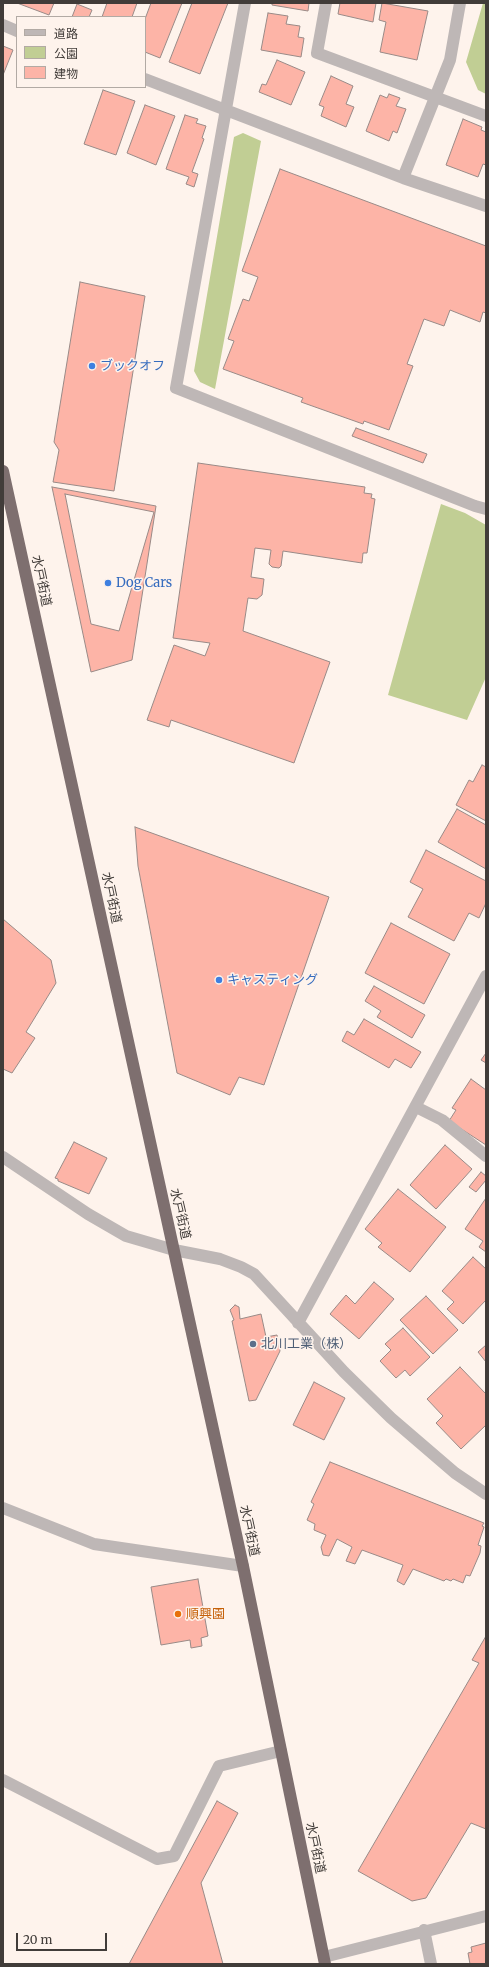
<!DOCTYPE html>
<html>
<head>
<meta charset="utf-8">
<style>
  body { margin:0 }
  #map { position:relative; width:489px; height:1967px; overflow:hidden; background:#fef3ec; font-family:Merriweather,"Noto Sans JP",serif }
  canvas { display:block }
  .frame { position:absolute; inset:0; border:4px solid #413c39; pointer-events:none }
  .legend { position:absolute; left:16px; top:16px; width:130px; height:72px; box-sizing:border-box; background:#fef3ec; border:1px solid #b2aaa4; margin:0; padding:5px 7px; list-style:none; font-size:12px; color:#413c39 }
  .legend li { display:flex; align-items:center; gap:8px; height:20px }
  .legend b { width:20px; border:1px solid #b2aaa4 }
  .scale { position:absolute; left:16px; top:1933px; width:91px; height:18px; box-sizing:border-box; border:2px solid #413c39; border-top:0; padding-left:5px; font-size:12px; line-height:14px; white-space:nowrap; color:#413c39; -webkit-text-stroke:3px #fef3ec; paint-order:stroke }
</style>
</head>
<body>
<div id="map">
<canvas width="489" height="1967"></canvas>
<div class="frame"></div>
<ul class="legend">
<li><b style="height:5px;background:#beb7b6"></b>道路</li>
<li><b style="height:11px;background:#c1ce94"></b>公園</li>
<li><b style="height:11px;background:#fdb4a7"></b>建物</li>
</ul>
<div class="scale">20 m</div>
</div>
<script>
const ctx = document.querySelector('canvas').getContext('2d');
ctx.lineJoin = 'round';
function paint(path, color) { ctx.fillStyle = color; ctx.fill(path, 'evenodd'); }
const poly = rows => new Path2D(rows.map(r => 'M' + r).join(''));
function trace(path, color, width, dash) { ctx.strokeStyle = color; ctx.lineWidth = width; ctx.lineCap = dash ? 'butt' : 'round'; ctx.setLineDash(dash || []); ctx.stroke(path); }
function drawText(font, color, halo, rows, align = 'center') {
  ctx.font = font + ' Merriweather,"Noto Sans JP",serif'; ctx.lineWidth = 3; ctx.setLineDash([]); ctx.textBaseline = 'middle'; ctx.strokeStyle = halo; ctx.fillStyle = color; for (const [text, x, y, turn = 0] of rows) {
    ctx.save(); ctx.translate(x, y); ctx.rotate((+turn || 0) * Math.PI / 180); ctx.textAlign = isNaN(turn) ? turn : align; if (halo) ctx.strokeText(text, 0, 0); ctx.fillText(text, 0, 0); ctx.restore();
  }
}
paint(poly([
  [483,3,486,3,486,94,478,90,466,62],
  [243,133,261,141,215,389,200,382,194,371,234,137],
  [441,504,465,513,486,525,486,677,467,720,388,695]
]), '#c1ce94');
const building = poly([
  [17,3,54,3,49,15,17,3],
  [107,3,137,3,132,17,102,17,107,3],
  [151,3,182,3,160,58,145,52,145,19,151,3],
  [192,3,228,3,200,74,169,62,192,3],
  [272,3,309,3,308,11,272,5,272,3],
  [340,3,376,3,373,22,338,14,340,3],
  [382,3,428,11,417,60,380,52,386,22,379,20,382,3],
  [77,4,92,10,89,17,72,17,77,4],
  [268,13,288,16,286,24,300,26,298,37,304,38,301,57,261,50,268,13],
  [3,46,13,50,3,75,3,46],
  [277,60,305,72,291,105,259,92,262,84,266,85,277,60],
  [331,76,353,86,346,104,354,107,346,127,321,116,324,107,319,105,331,76],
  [103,90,135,101,116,155,84,144,103,90],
  [389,94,400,98,396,106,406,109,397,133,393,131,389,141,366,131,380,95,387,98,389,94],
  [145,105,175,116,156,165,127,153,145,105],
  [185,115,198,119,196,123,206,126,202,138,204,139,192,172,198,174,194,187,186,184,189,177,166,169,185,115],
  [463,119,482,127,481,130,486,132,486,165,483,164,478,177,446,165,463,119],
  [280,169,486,246,486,313,483,312,480,322,450,310,444,326,424,319,407,364,413,366,389,430,364,421,363,424,301,402,303,398,223,369,234,341,228,339,243,299,249,301,258,277,242,271,280,169],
  [80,282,145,296,114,491,53,482,59,450,54,442,80,282],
  [356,428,427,454,423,463,352,436,356,428],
  [198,463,365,487,364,493,372,494,371,498,375,499,367,553,363,553,362,563,283,551,281,566,279,568,272,567,269,564,271,550,255,548,251,577,264,579,262,595,257,599,248,598,243,631,330,662,294,763,171,720,169,727,147,720,174,645,205,656,210,643,173,638,198,463],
  [52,487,156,506,132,660,91,672,52,487],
  [65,494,154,512,119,631,91,624,65,494],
  [482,765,486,767,486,821,456,805,469,780,473,782,482,765],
  [457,809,486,825,486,869,438,842,457,809],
  [135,827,329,897,264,1085,239,1077,230,1095,177,1073,138,866,135,827],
  [426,850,486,881,486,903,479,918,469,913,454,941,408,917,423,889,410,882,426,850],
  [3,919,51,960,56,983,26,1032,35,1038,12,1073,3,1069,3,919],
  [391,923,450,954,424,1004,365,973,391,923],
  [374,986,425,1015,412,1038,377,1017,381,1011,365,1001,374,986],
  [364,1019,421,1052,411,1068,395,1059,389,1068,342,1041,347,1031,354,1035,364,1019],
  [486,1053,486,1063,481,1060,486,1053],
  [471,1079,486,1090,486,1145,449,1121,456,1110,452,1108,471,1079],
  [74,1142,107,1158,89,1194,58,1181,58,1179,55,1178,74,1142],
  [445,1145,472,1169,436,1209,410,1185,445,1145],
  [481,1172,486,1176,486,1180,476,1192,469,1187,481,1172],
  [398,1189,446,1227,410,1272,378,1247,382,1243,365,1229,398,1189],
  [486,1198,486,1252,479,1247,483,1241,465,1229,486,1198],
  [473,1257,486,1269,486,1300,463,1324,447,1309,454,1302,442,1291,473,1257],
  [374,1282,394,1299,359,1339,330,1314,346,1295,355,1304,374,1282],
  [426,1296,458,1330,433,1354,400,1320,426,1296],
  [235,1305,239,1307,240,1319,261,1314,266,1337,277,1335,280,1351,256,1400,249,1401,232,1321,234,1320,230,1310,235,1305],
  [403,1328,430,1357,410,1376,405,1370,396,1378,380,1361,391,1350,385,1344,403,1328],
  [486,1345,486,1362,478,1352,486,1345],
  [460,1367,486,1394,486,1425,461,1449,436,1423,443,1416,427,1399,460,1367],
  [314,1382,345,1398,324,1440,293,1425,314,1382],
  [330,1462,484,1523,482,1526,484,1527,478,1545,481,1546,480,1553,470,1576,466,1575,463,1583,453,1579,451,1581,446,1579,444,1581,413,1569,404,1585,397,1581,403,1565,362,1550,355,1564,346,1561,352,1547,337,1539,329,1556,323,1555,321,1547,326,1535,314,1530,315,1524,307,1520,314,1504,311,1502,330,1462],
  [198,1579,208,1636,201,1638,202,1646,191,1648,190,1640,161,1645,151,1587,198,1579],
  [486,1636,486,1829,471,1823,426,1898,412,1901,358,1871,479,1663,472,1660,486,1636],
  [217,1801,238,1813,201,1883,223,1964,129,1964,217,1801],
  [486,1943,486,1964,470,1964,468,1953,472,1952,471,1947,486,1943]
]);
paint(building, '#fdb4a7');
trace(building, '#998a87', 1);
trace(poly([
  [245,3,176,388,475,506,486,509],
  [326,3,317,53,486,116],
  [3,25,17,31],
  [145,79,403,178,486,206],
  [403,178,450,60,460,3],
  [416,1107,442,1120,486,1156],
  [3,1157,88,1214,126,1236,174,1250,220,1259,241,1267,254,1274,344,1372,391,1418,455,1473,486,1494],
  [298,1323,486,976],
  [3,1508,94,1544,243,1566],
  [3,1780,157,1859,174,1856,219,1766,281,1751],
  [424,1930,431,1964],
  [324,1957,486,1916]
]), '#beb7b6', 12);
trace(poly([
  [3,471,243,1566,325,1964]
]), '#7e6f6f', 12);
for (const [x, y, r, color] of [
  [92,366,4,"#3f7fe0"],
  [108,583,4,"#3f7fe0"],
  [219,980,4,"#3f7fe0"],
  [253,1344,4,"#5c6f8a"],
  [178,1614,4,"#e8710a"]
]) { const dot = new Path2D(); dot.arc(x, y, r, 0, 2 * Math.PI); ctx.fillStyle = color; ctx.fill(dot); trace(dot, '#fef3ec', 1.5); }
drawText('13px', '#366cbe', '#fef3ec', [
  ["ブックオフ",100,366],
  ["Dog Cars",116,583],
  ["キャスティング",227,980]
], 'left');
drawText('13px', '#413c39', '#fef3ec', [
  ["水戸街道",41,581,78],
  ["水戸街道",111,898,78],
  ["水戸街道",180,1214,77],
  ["水戸街道",249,1531,78],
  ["水戸街道",315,1848,78]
]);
drawText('13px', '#4e5e75', '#fef3ec', [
  ["北川工業（株）",261,1344]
], 'left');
drawText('13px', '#c56008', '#fef3ec', [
  ["順興園",186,1614]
], 'left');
</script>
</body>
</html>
